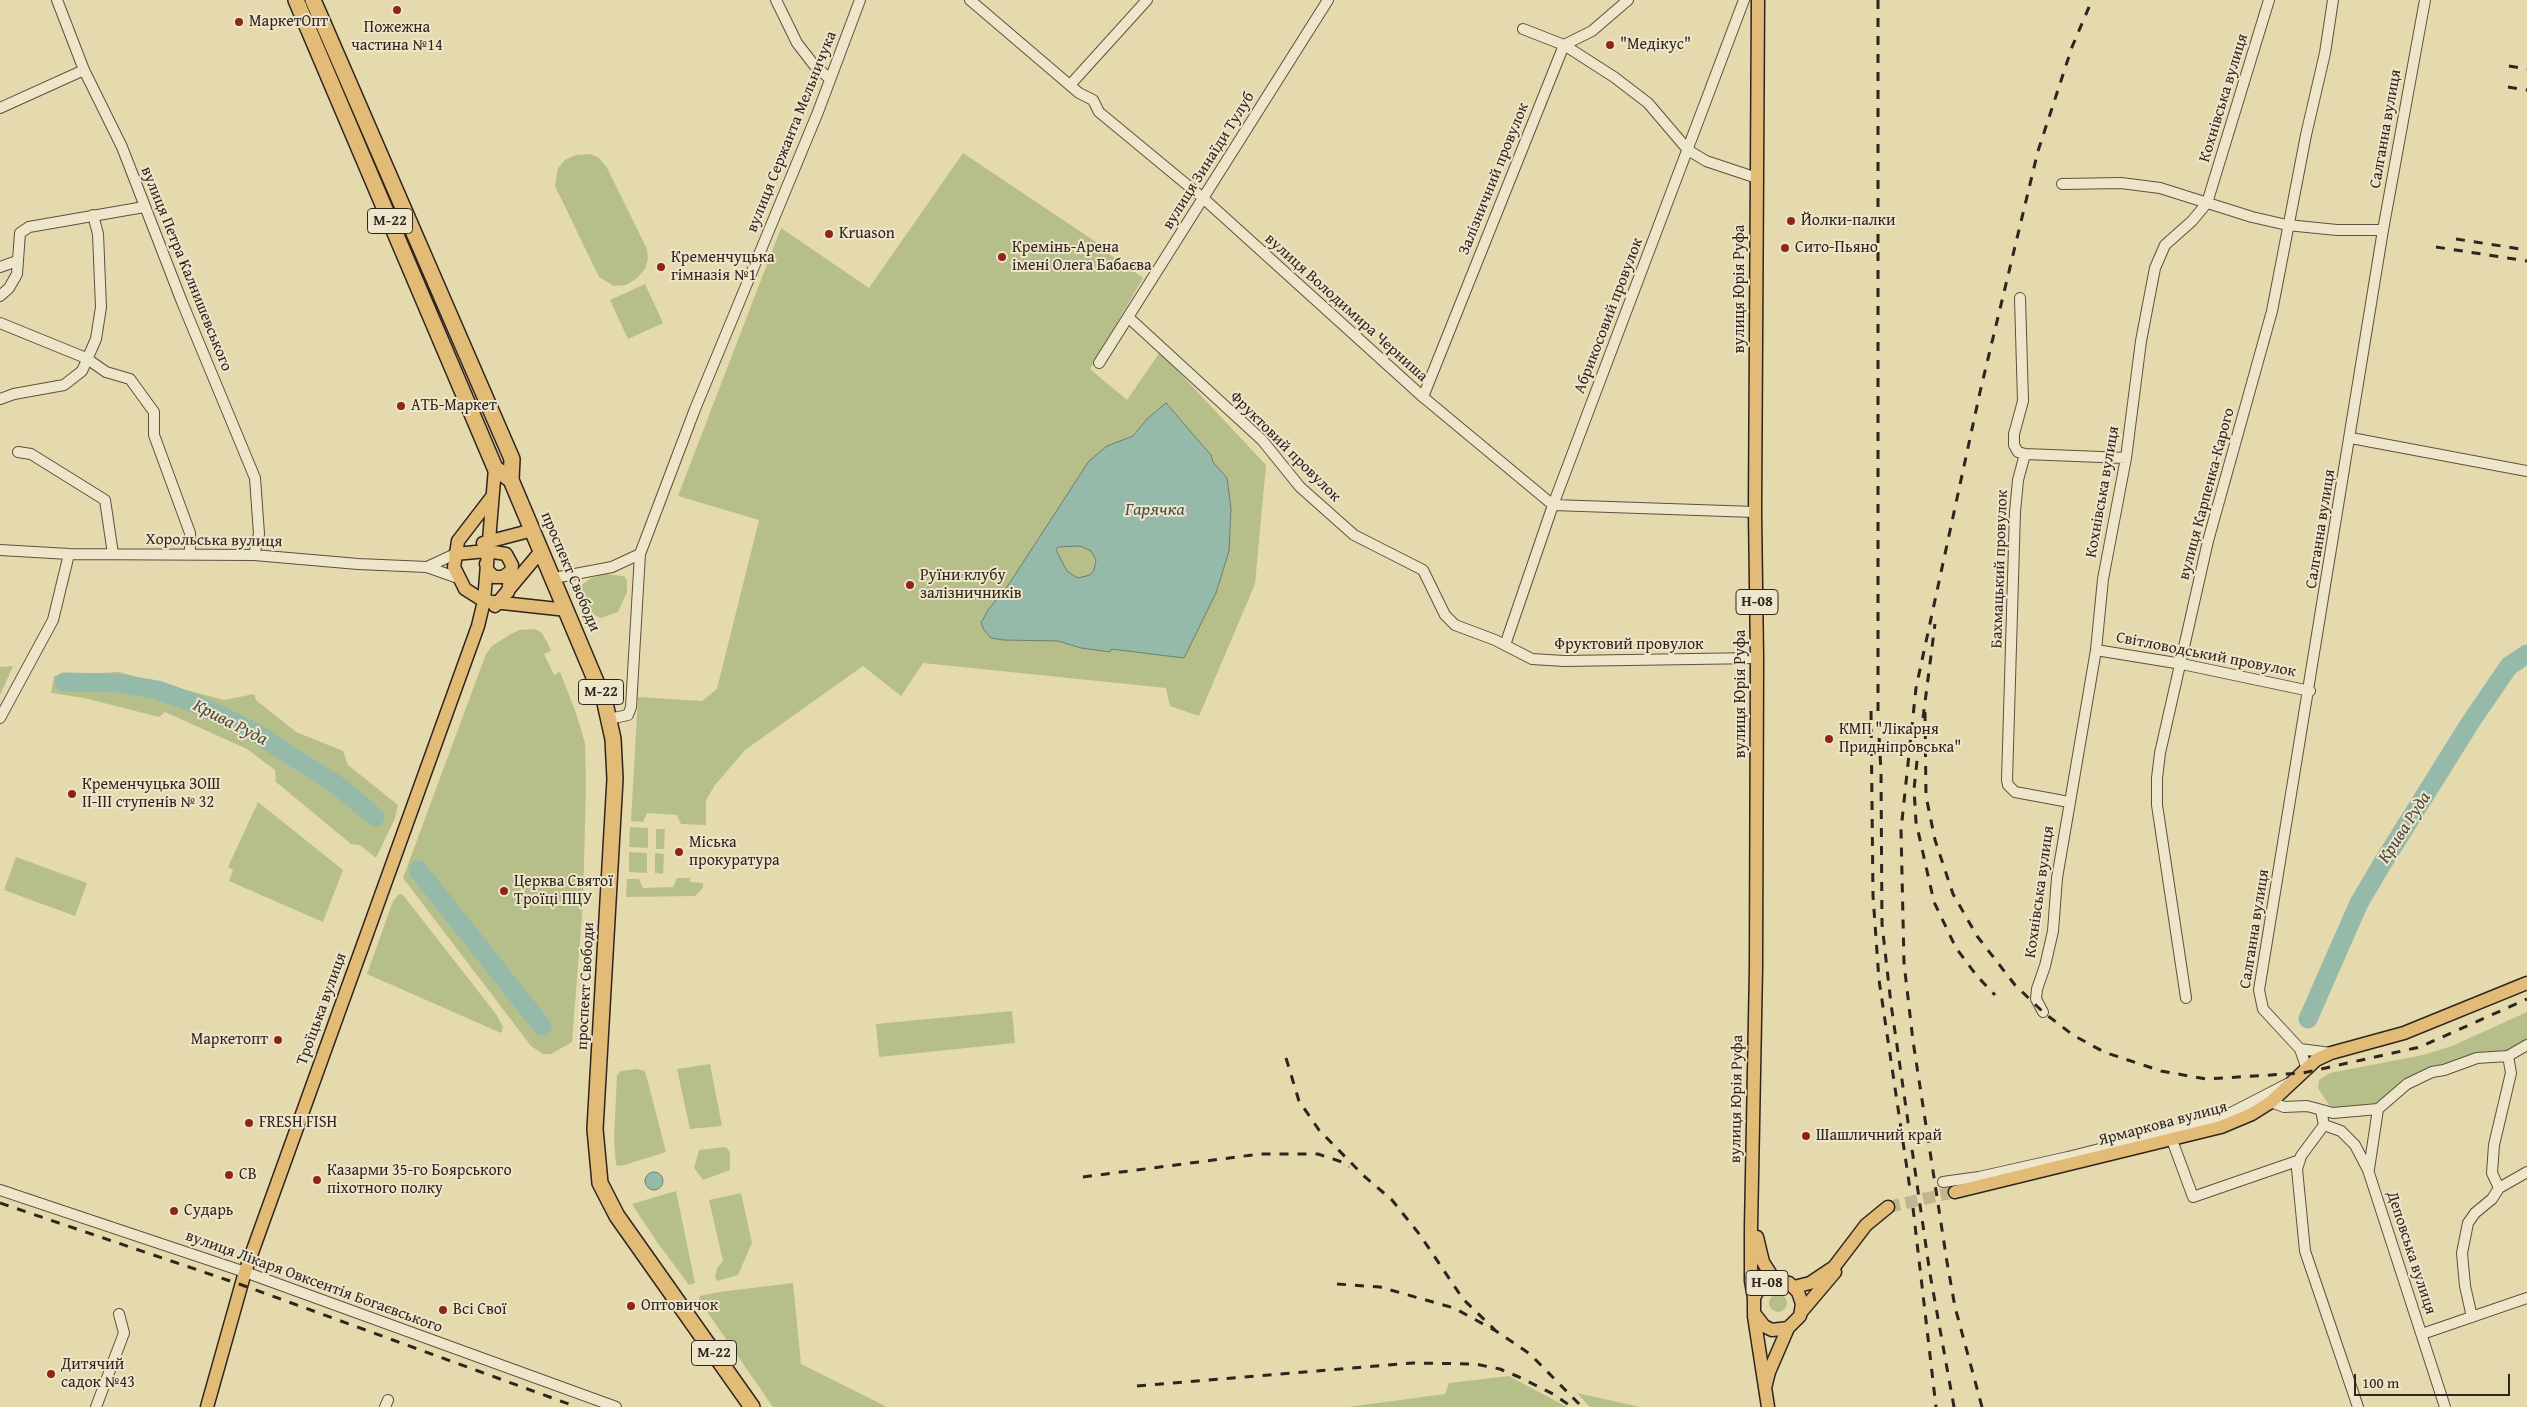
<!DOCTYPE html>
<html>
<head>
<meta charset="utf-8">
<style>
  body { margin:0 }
  #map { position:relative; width:2527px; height:1407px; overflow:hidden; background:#e5d9ae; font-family:"Gentium Book Plus",serif }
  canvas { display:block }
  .scale { position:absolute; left:2354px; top:1374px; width:156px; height:22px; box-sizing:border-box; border:2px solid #30241e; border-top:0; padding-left:6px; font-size:15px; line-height:18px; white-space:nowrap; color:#30241e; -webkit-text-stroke:4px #eee6ca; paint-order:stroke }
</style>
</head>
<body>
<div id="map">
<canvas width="2527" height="1407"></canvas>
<div class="scale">100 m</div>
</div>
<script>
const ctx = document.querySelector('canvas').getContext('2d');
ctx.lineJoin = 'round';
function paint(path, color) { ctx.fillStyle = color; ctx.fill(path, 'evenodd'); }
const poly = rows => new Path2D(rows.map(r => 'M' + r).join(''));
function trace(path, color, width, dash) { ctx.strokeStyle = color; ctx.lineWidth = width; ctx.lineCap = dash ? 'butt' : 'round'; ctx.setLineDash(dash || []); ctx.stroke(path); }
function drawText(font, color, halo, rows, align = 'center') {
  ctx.font = font + ' "Gentium Book Plus",serif'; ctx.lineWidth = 4; ctx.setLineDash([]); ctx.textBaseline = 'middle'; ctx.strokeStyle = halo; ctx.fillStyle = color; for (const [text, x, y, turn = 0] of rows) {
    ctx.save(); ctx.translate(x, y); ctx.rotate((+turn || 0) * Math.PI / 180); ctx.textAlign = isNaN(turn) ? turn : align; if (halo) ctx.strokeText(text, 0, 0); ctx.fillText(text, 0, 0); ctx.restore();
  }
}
paint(poly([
  [963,153,1099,244,1099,247,1143,278,1090,369,1127,400,1160,352,1266,465,1255,584,1199,716,1170,706,1166,688,923,663,901,696,863,666,745,750,715,785,706,800,706,825,681,824,677,815,647,813,643,822,631,821,638,697,702,701,717,689,759,520,678,496,781,228,869,288],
  [590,154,599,158,606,166,647,249,648,259,645,269,636,279,626,285,614,286,599,277,555,186,558,168,565,160,576,155],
  [645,284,663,323,628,339,610,300],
  [605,574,624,576,627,581,627,592,618,612,601,618,582,609,578,603,575,593,576,589,591,578],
  [535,629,541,632,547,642,551,651,544,654,554,675,560,672,575,710,585,743,586,784,583,903,572,1042,551,1054,543,1054,531,1046,403,878,486,654,492,646,509,635,519,630],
  [13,666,1,693,0,695,0,667],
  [119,672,224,700,254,694,256,700,296,732,343,751,348,765,398,805,395,818,376,858,360,845,351,844,276,782,275,770,247,749,165,712,159,717,84,698,51,693,54,676],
  [258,802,343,870,323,922,229,881,233,870,228,867],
  [630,827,648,828,648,848,629,847],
  [656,829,665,829,664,849,656,849],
  [629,852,647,853,647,873,629,872],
  [655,853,664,854,663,874,655,873],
  [16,857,87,883,75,916,4,890],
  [677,878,690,878,690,882,703,883,703,888,695,896,626,897,627,879,639,879,643,888,673,887],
  [399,894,403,895,496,1014,503,1027,501,1033,367,974,393,901],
  [1012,1011,1015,1043,879,1057,876,1024],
  [2527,1012,2527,1044,2508,1053,2429,1071,2376,1108,2333,1111,2318,1088,2319,1080,2330,1073,2423,1055,2452,1046],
  [710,1064,722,1126,690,1129,677,1069],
  [637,1069,645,1071,666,1152,621,1166,616,1165,614,1139,617,1075,621,1071],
  [726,1147,730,1152,730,1170,703,1180,694,1168,699,1150],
  [676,1191,695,1283,689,1285,657,1242,632,1204],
  [741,1193,752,1243,738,1275,717,1281,715,1277,717,1268,723,1261,709,1200],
  [793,1283,801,1364,887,1407,773,1407,699,1300,700,1296,719,1292],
  '1769 1303a9 9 0 1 1 18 0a9 9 0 1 1-18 0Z',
  [1509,1376,1567,1407,1348,1407,1445,1394,1449,1383],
  [1577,1393,1640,1407,1590,1407]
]), '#b6bf89');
const water = poly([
  [1166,403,1211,455,1213,462,1227,478,1231,509,1229,551,1216,593,1184,658,1111,649,1110,652,1081,648,1058,641,1003,640,991,638,984,630,981,623,988,610,1009,584,1089,461,1107,446,1133,436,1147,419,1166,403],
  [1080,546,1091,551,1096,560,1094,570,1090,575,1078,578,1067,571,1056,550,1058,547,1080,546],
  '645 1181a9 9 0 1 1 18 0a9 9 0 1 1-18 0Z'
]);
paint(water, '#96baaa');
trace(water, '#6d7e72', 1);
trace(poly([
  [64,682,116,683,158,690,201,706,251,730,340,787,375,817],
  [418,870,542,1026],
  [2308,1019,2359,903,2382,864,2470,723,2509,666,2527,654]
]), '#96baaa', 19);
trace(poly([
  [1888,1207,1955,1192]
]), '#c1b591', 12, [12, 6]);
const minor = poly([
  [57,0,84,70,122,147,182,302,255,478,259,534,254,555],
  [776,0,797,43,814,65,830,79],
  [970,0,1079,93,1093,100,1099,112,1203,198,1423,397,1553,505,1755,512],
  [1523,29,1564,45,1614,77,1648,103,1688,150,1706,161,1757,178],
  [1070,85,1147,0],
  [0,108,84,70],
  [2062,184,2121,183,2160,188,2252,217,2287,225,2337,230,2383,230],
  [0,267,17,261],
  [0,296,9,288,17,274,20,233,29,227,144,207],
  [2020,298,2023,401,2014,434,2014,445,2018,452,2025,454,2018,480,2015,512,2007,780,2008,785,2015,792,2069,802],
  [1128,317,1262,440,1300,487,1354,535,1423,570,1445,615,1455,625,1495,640,1532,659,1564,661,1757,658],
  [0,323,86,358,106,372,130,379,154,412,154,435,190,533,190,554],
  [1099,363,1328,0],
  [1423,397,1564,45,1592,31,1628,0],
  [0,399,14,394,64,385,82,371,96,339,101,307,98,234,93,215],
  [2351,438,2527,471],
  [18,452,31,454,105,500,113,554],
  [2025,454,2126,458],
  [0,550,69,554,254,555,358,564,427,567,458,578],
  [427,567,455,554],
  [554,578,612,567,640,554],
  [1505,645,1553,505,1744,0],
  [2096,650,2182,664,2310,691],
  [0,718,53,620,69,554],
  [609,719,628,715,631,707,640,554,695,409,818,112,860,0],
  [2186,998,2157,805,2157,778,2160,753,2208,541,2272,311,2306,135,2325,53,2333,0],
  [2043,1012,2036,999,2037,989,2045,966,2053,931,2057,878,2096,650,2103,579,2126,458,2141,341,2155,268,2165,245,2192,221,2207,203,2269,0],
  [2300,1049,2331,1053],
  [2307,1069,2300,1049,2263,1009,2259,990,2383,230,2425,0],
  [2271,1102,2284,1107,2307,1106,2333,1113,2378,1109],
  [2321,1110,2324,1125,2301,1156,2297,1169,2305,1251,2358,1407],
  [2324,1125,2341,1131,2355,1145,2368,1170,2445,1407],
  [2172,1140,2193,1197,2300,1160],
  [2369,1169,2378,1109,2407,1084,2432,1072,2444,1070,2477,1058,2508,1056,2527,1045],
  [1943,1182,1979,1177,2068,1157,2221,1118,2289,1083],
  [2499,1188,2527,1172],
  [0,1190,245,1272,616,1407],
  [2472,1317,2465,1286,2462,1253,2468,1223,2475,1213,2492,1199,2499,1188,2492,1173,2494,1145,2511,1073,2508,1056],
  [2422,1334,2527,1298],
  [96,1407,124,1333,119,1314],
  [385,1407,388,1400]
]);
const major = poly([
  [491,498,458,541,454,567,465,589,484,601,567,610],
  [483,543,533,530],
  [455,554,487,551,506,554,512,565,508,592],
  [486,564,488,571,494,577,503,577,510,572],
  [495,606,541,551],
  [1955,1192,2221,1127,2252,1114,2271,1102,2316,1060,2331,1053,2404,1033,2527,983],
  [1757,1237,1763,1262,1775,1281],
  [1794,1287,1810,1283,1834,1267,1866,1225,1888,1207],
  [1754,1298,1751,1281,1751,1228,1756,968,1757,658,1755,512,1758,0],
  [1802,1311,1835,1272],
  [1754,1316,1768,1407],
  [1765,1388,1769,1372,1788,1328,1800,1316,1802,1304,1798,1292,1789,1283,1775,1281,1768,1283,1757,1292,1754,1298,1754,1313,1764,1326,1772,1330,1788,1328],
  [207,1407,245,1272,478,626,484,601,495,468]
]);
const highway = poly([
  [296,0,495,468,511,480],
  [313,0,512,459,511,480,605,703,613,739,615,779,595,1129,600,1183,617,1216,752,1407]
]);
trace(minor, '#5d5142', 12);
trace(major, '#30241e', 15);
trace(highway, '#30241e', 18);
trace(minor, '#eee6ca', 10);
trace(major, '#e2bc77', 12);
trace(highway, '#e2bc77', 15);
trace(poly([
  [1878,0,1878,717,1881,772,1882,924,1891,1004,1930,1274,1954,1407],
  [2509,66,2527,69],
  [2508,87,2527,90],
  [2456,239,2527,250],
  [2436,247,2527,261],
  [1871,711,1873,896,1879,980,1910,1189],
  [1925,712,1926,796,1935,840,1953,894,1977,936,2015,985,2043,1012,2073,1035,2104,1052,2161,1071,2206,1079,2303,1073,2420,1047,2527,999],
  [1923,718,1935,624],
  [1919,743,1914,789,1916,822,1934,902,1956,948,1977,976,1995,995],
  [1286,1058,1299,1101,1319,1130,1364,1176,1392,1200,1420,1235,1463,1299,1496,1331],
  [1083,1177,1260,1154,1318,1154,1342,1162,1349,1167],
  [0,1203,242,1285,577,1407],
  [1913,1208,1936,1407],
  [1337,1284,1380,1287,1454,1308,1496,1331,1530,1354,1582,1407],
  [1137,1386,1413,1363,1475,1364,1500,1369,1519,1377,1553,1394,1572,1407],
  [1982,1407,1955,1307,1947,1262,1913,1041,1904,963,1901,830,1916,688,1980,392,2038,151,2072,47,2092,0]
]), '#30241e', 3, [9, 9]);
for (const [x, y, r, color] of [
  [397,10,5,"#8f2418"],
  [239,22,5,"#8f2418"],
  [1610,45,5,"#8f2418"],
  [1791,221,5,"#8f2418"],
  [829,234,5,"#8f2418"],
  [1785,248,5,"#8f2418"],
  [1002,257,5,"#8f2418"],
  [661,267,5,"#8f2418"],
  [401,406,5,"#8f2418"],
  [910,585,5,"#8f2418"],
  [1829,739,5,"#8f2418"],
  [72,794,5,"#8f2418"],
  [679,852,5,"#8f2418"],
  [504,891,5,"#8f2418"],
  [278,1040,5,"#8f2418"],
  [249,1123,5,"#8f2418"],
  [1806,1136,5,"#8f2418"],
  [229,1175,5,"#8f2418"],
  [317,1180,5,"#8f2418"],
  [174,1211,5,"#8f2418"],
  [631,1306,5,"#8f2418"],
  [443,1310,5,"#8f2418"],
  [51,1374,5,"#8f2418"]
]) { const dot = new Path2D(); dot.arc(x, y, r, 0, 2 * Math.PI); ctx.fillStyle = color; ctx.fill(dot); trace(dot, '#eee6ca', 2); }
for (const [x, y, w] of [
  [390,221,45],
  [1757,602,42],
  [601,692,45],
  [1767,1283,42],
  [714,1353,45]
]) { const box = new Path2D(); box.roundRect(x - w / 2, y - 12.5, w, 25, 4); ctx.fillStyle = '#eee6ca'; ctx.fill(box); trace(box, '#30241e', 1); }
drawText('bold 15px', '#30241e', null, [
  ["М-22",390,221],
  ["Н-08",1757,602],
  ["М-22",601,692],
  ["Н-08",1767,1283],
  ["М-22",714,1353]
]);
drawText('16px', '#30241e', '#eee6ca', [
  ["МаркетОпт",249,22],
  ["Пожежна",397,28,"center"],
  ["частина №14",397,46,"center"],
  ["\"Медікус\"",1620,45],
  ["Йолки-палки",1801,221],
  ["Kruason",839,234],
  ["Кремінь-Арена",1012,248],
  ["імені Олега Бабаєва",1012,266],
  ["Сито-Пьяно",1795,248],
  ["Кременчуцька",671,258],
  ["гімназія №1",671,276],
  ["АТБ-Маркет",411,406],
  ["Руїни клубу",920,576],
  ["залізничників",920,594],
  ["КМП \"Лікарня",1839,730],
  ["Придніпровська\"",1839,748],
  ["Кременчуцька ЗОШ",82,785],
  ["ІІ-ІІІ ступенів № 32",82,803],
  ["Міська",689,843],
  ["прокуратура",689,861],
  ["Церква Святої",514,882],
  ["Троїці ПЦУ",514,900],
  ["Маркетопт",268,1040,"right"],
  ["FRESH FISH",259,1123],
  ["Шашличний край",1816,1136],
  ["Казарми 35-го Боярського",327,1171],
  ["піхотного полку",327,1189],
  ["СВ",239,1175],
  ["Сударь",184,1211],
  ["Оптовичок",641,1306],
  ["Всі Свої",453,1310],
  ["Дитячий",61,1365],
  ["садок №43",61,1383]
], 'left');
drawText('16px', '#30241e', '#eee6ca', [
  ["Кохнівська вулиця",2224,98,-73],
  ["Салганна вулиця",2386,129,-80],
  ["вулиця Сержанта Мельничука",792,132,-68],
  ["вулиця Зинаїди Тулуб",1209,161,-58],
  ["Залізничний провулок",1494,179,-68],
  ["вулиця Петра Калнишевського",186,269,68],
  ["вулиця Юрія Руфа",1740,289,-90],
  ["вулиця Володимира Черниша",1346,308,42],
  ["Абрикосовий провулок",1609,316,-69],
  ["Фруктовий провулок",1285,447,45],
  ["Кохнівська вулиця",2103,492,-80],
  ["вулиця Карпенка-Карого",2207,494,-75],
  ["Салганна вулиця",2321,529,-81],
  ["Хорольська вулиця",214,541,1],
  ["Бахмацький провулок",2000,569,-88],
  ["проспект Свободи",570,572,67],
  ["Фруктовий провулок",1629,645],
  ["Світловодський провулок",2206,655,11],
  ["вулиця Юрія Руфа",1741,694,-90],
  ["Кохнівська вулиця",2040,892,-82],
  ["Салганна вулиця",2255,929,-81],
  ["проспект Свободи",586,986,-87],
  ["Троїцька вулиця",322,1009,-70],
  ["вулиця Юрія Руфа",1737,1099,-89],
  ["Ярмаркова вулиця",2163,1124,-15],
  ["Деповська вулиця",2411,1253,72],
  ["вулиця Лікаря Овксентія Богаєвського",314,1282,20]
]);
drawText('italic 18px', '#4a4a41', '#eee6ca', [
  ["Гарячка",1155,510],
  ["Крива Руда",230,723,27],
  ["Крива Руда",2405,828,-57]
]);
</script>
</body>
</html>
